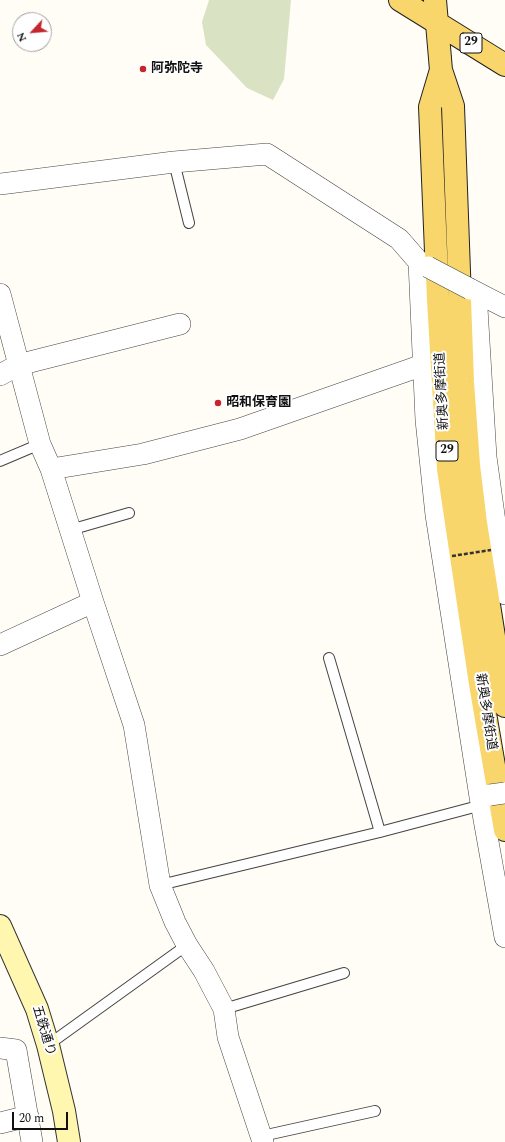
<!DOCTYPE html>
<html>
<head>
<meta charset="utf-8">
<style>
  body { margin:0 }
  #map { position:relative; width:505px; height:1142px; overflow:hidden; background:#fffdf5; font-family:Spectral,serif }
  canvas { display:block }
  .north { position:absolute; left:12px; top:12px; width:40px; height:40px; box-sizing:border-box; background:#fff; border:1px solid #a0a0a0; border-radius:50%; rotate:244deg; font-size:11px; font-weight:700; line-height:16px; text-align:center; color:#111 }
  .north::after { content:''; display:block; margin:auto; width:14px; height:18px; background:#c4262e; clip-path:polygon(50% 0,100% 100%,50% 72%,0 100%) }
  .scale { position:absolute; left:12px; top:1112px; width:56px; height:18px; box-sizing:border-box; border:2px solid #111; border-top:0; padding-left:5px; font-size:12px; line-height:14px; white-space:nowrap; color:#111; -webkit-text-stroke:3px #fff; paint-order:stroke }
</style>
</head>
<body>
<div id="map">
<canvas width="505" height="1142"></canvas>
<div class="north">N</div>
<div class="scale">20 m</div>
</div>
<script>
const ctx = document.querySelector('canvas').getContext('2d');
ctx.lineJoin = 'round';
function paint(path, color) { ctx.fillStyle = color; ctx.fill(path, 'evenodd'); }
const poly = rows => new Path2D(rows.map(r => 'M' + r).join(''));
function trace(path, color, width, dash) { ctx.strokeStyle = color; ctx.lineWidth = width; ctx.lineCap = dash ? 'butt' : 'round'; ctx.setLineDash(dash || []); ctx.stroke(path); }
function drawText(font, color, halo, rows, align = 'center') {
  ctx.font = font + ' Spectral,"Noto Sans JP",serif'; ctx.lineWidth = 4; ctx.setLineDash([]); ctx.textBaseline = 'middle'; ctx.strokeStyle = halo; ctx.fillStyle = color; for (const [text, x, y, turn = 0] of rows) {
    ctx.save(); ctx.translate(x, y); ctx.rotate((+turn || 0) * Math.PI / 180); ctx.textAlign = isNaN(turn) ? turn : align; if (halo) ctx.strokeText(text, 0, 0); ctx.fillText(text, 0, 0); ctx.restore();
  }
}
paint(poly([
  [209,0,291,0,284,79,273,100,247,88,206,45,202,22]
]), '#d9e3c4');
const lane = poly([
  [174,162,189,223],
  [0,461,40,444],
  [70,530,129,513],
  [329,658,380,832],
  [160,885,380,832,482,805],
  [224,1009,344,973],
  [48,1045,187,945],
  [262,1136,375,1111]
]);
const street = poly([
  [0,184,174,162,267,154,399,239,419,262,428,267],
  [419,262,426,420,436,515,480,797,505,937],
  [470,289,505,307],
  [476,292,486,457,505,594],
  [0,294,40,444,51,469,93,602,134,725,160,885,175,922,187,945,204,971,224,1009,228,1037,263,1142],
  [0,375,18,365,180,324],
  [51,469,143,454,240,429,423,365],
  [0,645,93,602],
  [0,1048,16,1050,32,1142],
  [0,1123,28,1116]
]);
const secondary = poly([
  [0,926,37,1009,48,1045,64,1111,69,1142]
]);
const primary = poly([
  [400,0,505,65],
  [435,0,441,70,453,106,463,382,469,465,476,523,505,706],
  [441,70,430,107,438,300,448,469,480,684,505,830]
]);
trace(lane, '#444', 12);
trace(street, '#444', 22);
trace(secondary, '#333', 24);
trace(primary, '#222', 24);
trace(lane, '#fff', 10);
trace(street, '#fff', 21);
trace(secondary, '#fff6b0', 22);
trace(primary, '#f9d66b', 22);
const streetBridge = poly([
  [428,267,470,289],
  [490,795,505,793]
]);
trace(streetBridge, '#444', 22, []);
trace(poly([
  [452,556,491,550]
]), '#333', 2.5, [4, 2]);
trace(streetBridge, '#fff', 21);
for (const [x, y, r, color] of [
  [143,69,4,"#c4262e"],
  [218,403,4,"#c4262e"]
]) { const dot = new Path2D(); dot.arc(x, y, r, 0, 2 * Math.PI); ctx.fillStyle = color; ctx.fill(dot); trace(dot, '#fff', 1.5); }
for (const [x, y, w] of [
  [471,43,22],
  [447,451,22]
]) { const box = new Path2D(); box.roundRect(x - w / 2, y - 10, w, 20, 3); ctx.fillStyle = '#fff'; ctx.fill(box); trace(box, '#111', 1); }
drawText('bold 12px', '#111', null, [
  ["29",471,43],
  ["29",447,451]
]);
drawText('bold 13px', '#111', '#fff', [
  ["阿弥陀寺",151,69],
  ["昭和保育園",226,403]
], 'left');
drawText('13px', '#111', '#fff', [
  ["新奥多摩街道",443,391,-93],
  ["新奥多摩街道",485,712,81],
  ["五鉄通り",43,1031,73]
]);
</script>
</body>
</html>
